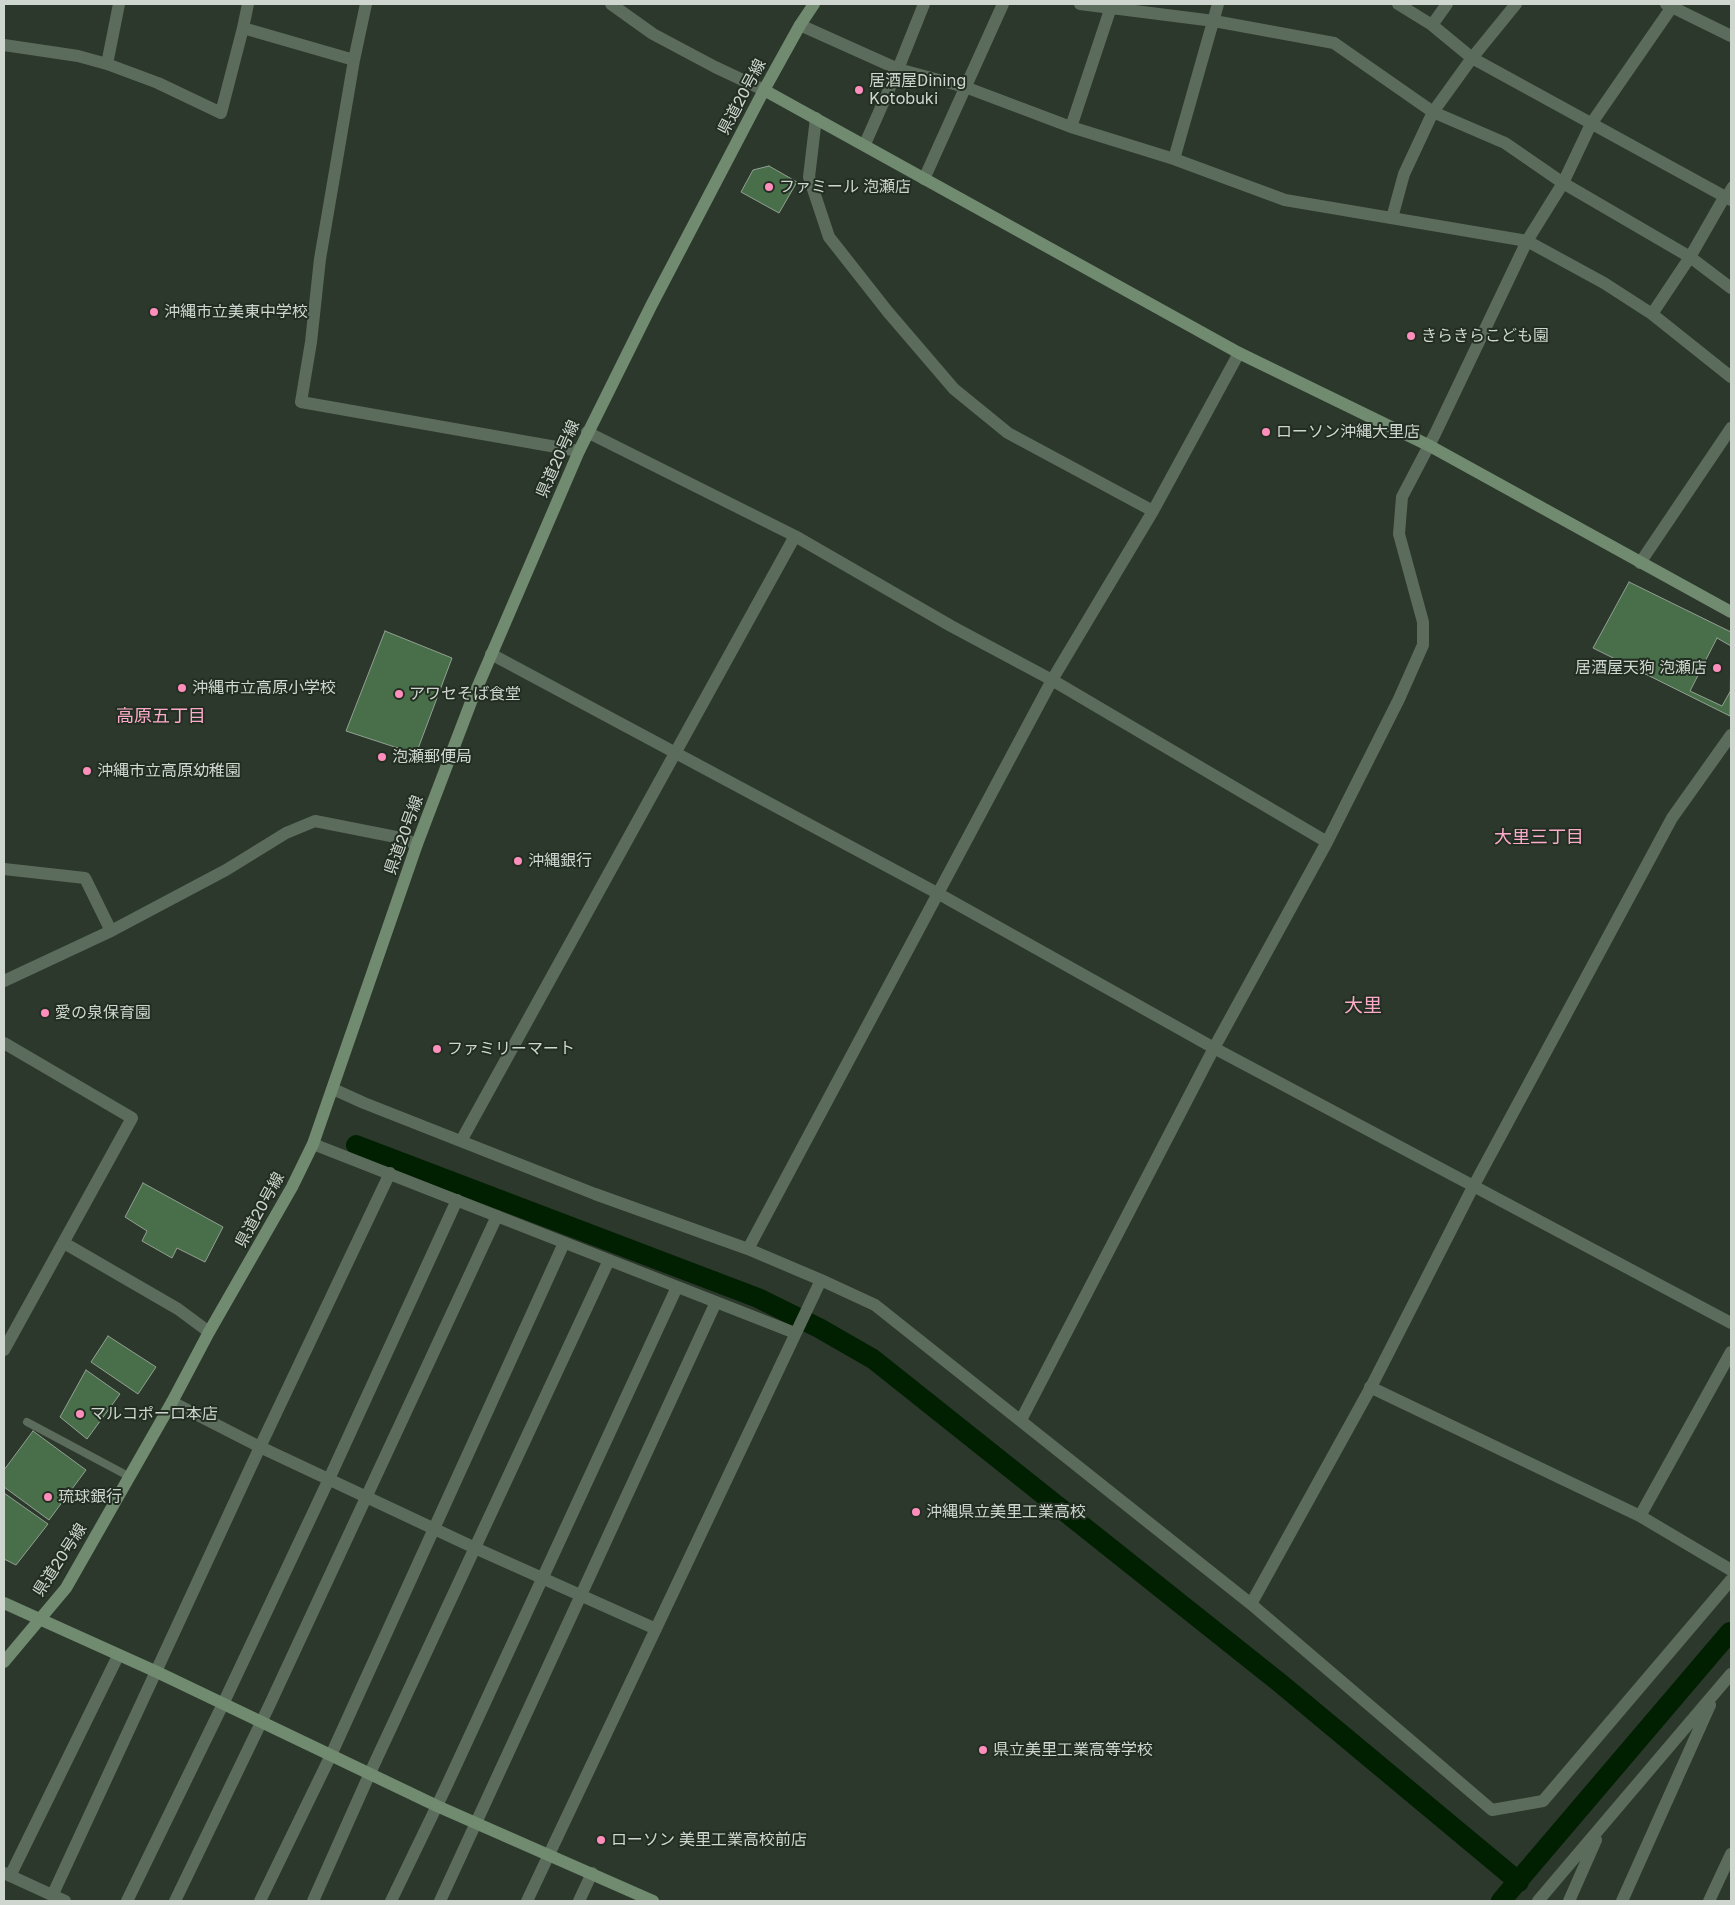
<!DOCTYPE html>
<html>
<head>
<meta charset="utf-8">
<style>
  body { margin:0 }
  #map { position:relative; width:1735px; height:1905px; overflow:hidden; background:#2c382c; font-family:"Golos Text",sans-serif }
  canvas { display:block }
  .frame { position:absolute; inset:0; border:5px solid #cfd6cf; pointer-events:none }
</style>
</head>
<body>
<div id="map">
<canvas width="1735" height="1905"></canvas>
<div class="frame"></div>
</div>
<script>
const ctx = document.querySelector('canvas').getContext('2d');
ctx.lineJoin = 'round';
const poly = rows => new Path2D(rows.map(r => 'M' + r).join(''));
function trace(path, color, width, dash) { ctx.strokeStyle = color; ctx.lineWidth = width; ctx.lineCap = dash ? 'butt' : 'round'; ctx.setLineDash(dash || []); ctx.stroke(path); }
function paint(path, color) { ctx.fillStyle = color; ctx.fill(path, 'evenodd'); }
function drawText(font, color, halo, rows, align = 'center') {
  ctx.font = font + ' "Golos Text","Noto Sans JP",sans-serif'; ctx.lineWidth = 4; ctx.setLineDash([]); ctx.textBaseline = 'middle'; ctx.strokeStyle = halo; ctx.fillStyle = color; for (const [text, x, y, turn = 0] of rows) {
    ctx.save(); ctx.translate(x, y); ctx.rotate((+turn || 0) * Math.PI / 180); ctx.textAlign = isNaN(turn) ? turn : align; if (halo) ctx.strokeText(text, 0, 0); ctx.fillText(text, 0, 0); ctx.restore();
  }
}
trace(poly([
  [356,1145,758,1298,819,1328,873,1359,1280,1683,1519,1882],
  [1501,1901,1730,1632,1731,1633]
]), '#002001', 20);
const building = poly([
  [769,166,797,182,779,213,741,192,753,170,769,166],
  [1629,582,1731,632,1730,716,1593,648,1629,582],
  [385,631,452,658,416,754,346,731,385,631],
  [1717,638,1731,646,1731,690,1722,706,1690,691,1717,638],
  [143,1183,223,1227,205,1262,177,1248,172,1258,142,1241,147,1231,125,1217,143,1183],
  [108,1336,156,1367,138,1394,91,1362,108,1336],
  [86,1370,120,1394,87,1439,60,1417,86,1370],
  [33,1431,86,1470,49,1520,4,1487,4,1470,33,1431],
  [4,1493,48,1524,16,1565,4,1559,4,1493]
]);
paint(building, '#496f4a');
trace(building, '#92a192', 1);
trace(poly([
  [1725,196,1731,186],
  [27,1422,130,1477]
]), '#5c6c5c', 8);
trace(poly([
  [366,4,354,60,320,259,311,342,301,402,579,451],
  [611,4,653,34,715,67,764,90],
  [1080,4,1214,21,1334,43,1433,112,1505,143,1563,183,1690,257,1731,288],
  [1398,4,1432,25,1472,58,1731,200],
  [1666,4,1731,36],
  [800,25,898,69,965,87,1071,127,1174,159,1285,200,1527,241,1604,283,1652,314,1731,377],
  [1432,25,1447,4],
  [243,28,354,60],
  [4,45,78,56,107,64,158,83,221,113,243,28,248,4],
  [107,64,119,4],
  [816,118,809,177,829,237,888,312,954,389,1008,433,1153,511],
  [1071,127,1112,4],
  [865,144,898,69,924,4],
  [1174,159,1218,4],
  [924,179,1003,4],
  [1392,218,1404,174,1433,112,1472,58,1516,4],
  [1652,314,1690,257,1725,196],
  [587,432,795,536,951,626,1052,680,1327,842],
  [1640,563,1731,428],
  [491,654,939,894,1214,1048,1731,1323],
  [4,869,85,878,111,931,226,870,286,833,315,821,396,837,417,844],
  [4,981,111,931],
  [4,1043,132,1118,4,1350],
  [333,1089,364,1103,595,1194,748,1249,821,1280,875,1305,1251,1604,1492,1810,1543,1801,1731,1580],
  [461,1141,795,536],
  [313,1144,795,1333],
  [64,1243,178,1309,209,1332],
  [748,1249,1052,680,1153,511,1239,353],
  [1370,1387,1640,1516,1731,1570],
  [172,1402,260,1447,475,1548,656,1629],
  [1021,1420,1214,1048,1327,842,1399,699,1423,645,1423,622,1399,534,1402,497,1435,434,1527,241,1563,183,1591,124,1674,4],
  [1640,1516,1731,1352],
  [1251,1604,1371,1387,1473,1187,1672,818,1731,735],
  [4,1873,65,1901],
  [10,1876,118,1656],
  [52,1896,260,1447,390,1173],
  [127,1901,223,1704,329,1479,457,1200],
  [175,1901,270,1704,497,1216],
  [260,1901,331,1755,564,1243],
  [313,1901,370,1773,609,1260],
  [391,1901,446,1787,677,1287],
  [440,1901,716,1302],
  [527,1901,821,1280],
  [579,1901,592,1873],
  [1538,1901,1731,1674],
  [1569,1901,1596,1840],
  [1622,1901,1710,1705],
  [1709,1901,1731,1854]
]), '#5c6c5c', 12);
trace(poly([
  [764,90,1239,353,1430,446,1731,612],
  [4,1603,157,1672,437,1806,653,1901],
  [4,1662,66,1588,172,1402,209,1332,292,1187,313,1144,417,844,471,702,579,451,651,306,764,90,800,25,814,4]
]), '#718b71', 12);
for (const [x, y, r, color] of [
  [859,90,5,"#fe8ebb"],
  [769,187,5,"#fe8ebb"],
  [154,312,5,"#fe8ebb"],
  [1411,336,5,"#fe8ebb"],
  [1266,432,5,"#fe8ebb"],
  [1717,668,5,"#fe8ebb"],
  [182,688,5,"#fe8ebb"],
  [399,694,5,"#fe8ebb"],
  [382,757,5,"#fe8ebb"],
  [87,771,5,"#fe8ebb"],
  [518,861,5,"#fe8ebb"],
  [45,1013,5,"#fe8ebb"],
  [437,1049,5,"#fe8ebb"],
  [80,1414,5,"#fe8ebb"],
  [48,1497,5,"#fe8ebb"],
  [916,1512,5,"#fe8ebb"],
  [983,1750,5,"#fe8ebb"],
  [601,1840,5,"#fe8ebb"]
]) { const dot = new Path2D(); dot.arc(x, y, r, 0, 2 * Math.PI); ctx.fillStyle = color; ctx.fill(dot); trace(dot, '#222e22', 2); }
drawText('16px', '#cfd6cf', '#222e22', [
  ["居酒屋Dining",869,81],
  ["Kotobuki",869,99],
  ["ファミール 泡瀬店",779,187],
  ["沖縄市立美東中学校",164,312],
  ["きらきらこども園",1421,336],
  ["ローソン沖縄大里店",1276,432],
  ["居酒屋天狗 泡瀬店",1707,668,"right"],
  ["沖縄市立高原小学校",192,688],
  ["アワセそば食堂",409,694],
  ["泡瀬郵便局",392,757],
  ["沖縄市立高原幼稚園",97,771],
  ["沖縄銀行",528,861],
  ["愛の泉保育園",55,1013],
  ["ファミリーマート",447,1049],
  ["マルコポーロ本店",90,1414],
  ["琉球銀行",58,1497],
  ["沖縄県立美里工業高校",926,1512],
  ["県立美里工業高等学校",993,1750],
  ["ローソン 美里工業高校前店",611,1840]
], 'left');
drawText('16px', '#cfd6cf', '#222e22', [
  ["県道20号線",742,97,-62],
  ["県道20号線",558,459,-66],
  ["県道20号線",404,835,-70],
  ["県道20号線",260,1210,-61],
  ["県道20号線",60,1560,-57]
]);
drawText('18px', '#fbabc9', '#222e22', [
  ["高原五丁目",161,716],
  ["大里三丁目",1539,837]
]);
drawText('19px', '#fbabc9', '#222e22', [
  ["大里",1363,1006]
]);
</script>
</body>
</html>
